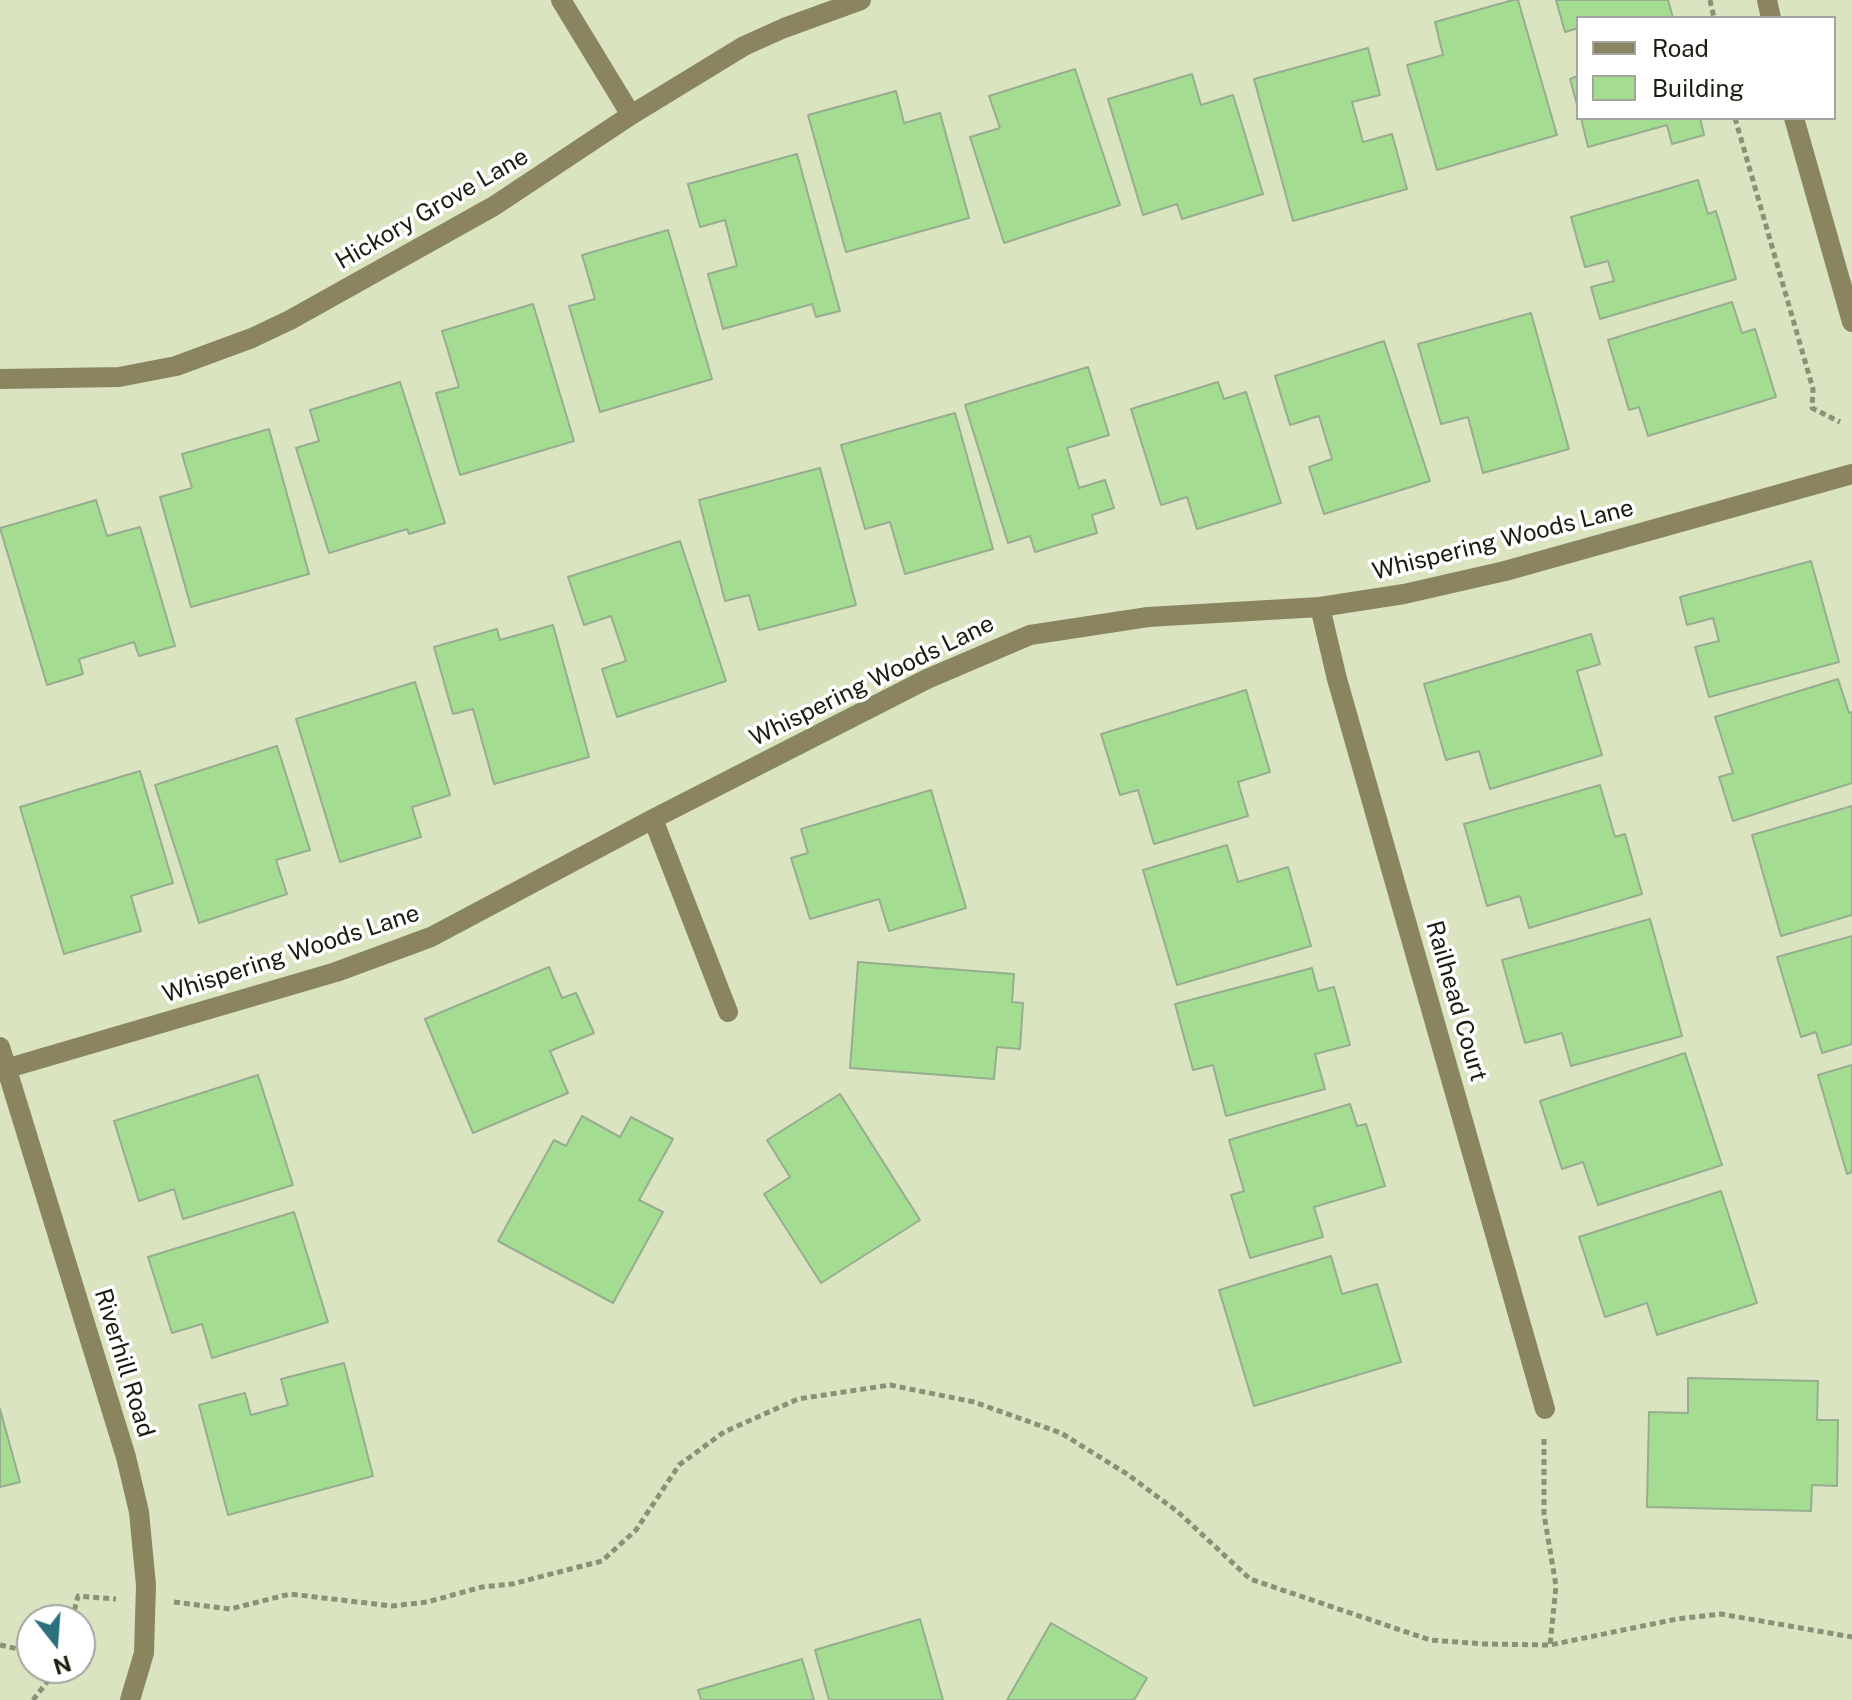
<!DOCTYPE html>
<html>
<head>
<meta charset="utf-8">
<style>
  body { margin:0 }
  #map { position:relative; width:1852px; height:1700px; overflow:hidden; background:#dae4c1; font-family:"Public Sans",sans-serif }
  canvas { display:block }
  .legend { position:absolute; left:1576px; top:16px; width:260px; height:104px; box-sizing:border-box; background:#fff; border:2px solid #a3a59f; margin:0; padding:10px 14px; list-style:none; font-size:24px; color:#1a1d10 }
  .legend li { display:flex; align-items:center; gap:16px; height:40px }
  .legend b { width:40px; border:2px solid #a3a59f }
  .north { position:absolute; left:16px; top:1604px; width:80px; height:80px; box-sizing:border-box; background:#fff; border:2px solid #a3a59f; border-radius:50%; rotate:163deg; font-size:22px; font-weight:700; line-height:32px; text-align:center; color:#1a1d10 }
  .north::after { content:''; display:block; margin:auto; width:28px; height:36px; background:#2a707e; clip-path:polygon(50% 0,100% 100%,50% 72%,0 100%) }
</style>
</head>
<body>
<div id="map">
<canvas width="1852" height="1700"></canvas>
<ul class="legend">
<li><b style="height:10px;background:#8a8560"></b>Road</li>
<li><b style="height:22px;background:#a4dd92"></b>Building</li>
</ul>
<div class="north">N</div>
</div>
<script>
const ctx = document.querySelector('canvas').getContext('2d');
ctx.lineJoin = 'round';
function paint(path, color) { ctx.fillStyle = color; ctx.fill(path, 'evenodd'); }
const poly = rows => new Path2D(rows.map(r => 'M' + r).join(''));
function trace(path, color, width, dash) { ctx.strokeStyle = color; ctx.lineWidth = width; ctx.lineCap = dash ? 'butt' : 'round'; ctx.setLineDash(dash || []); ctx.stroke(path); }
function drawText(font, color, halo, rows, align = 'center') {
  ctx.font = font + ' "Public Sans",sans-serif'; ctx.lineWidth = 7; ctx.setLineDash([]); ctx.textBaseline = 'middle'; ctx.strokeStyle = halo; ctx.fillStyle = color; for (const [text, x, y, turn = 0] of rows) {
    ctx.save(); ctx.translate(x, y); ctx.rotate((+turn || 0) * Math.PI / 180); ctx.textAlign = isNaN(turn) ? turn : align; if (halo) ctx.strokeText(text, 0, 0); ctx.fillText(text, 0, 0); ctx.restore();
  }
}
const building = poly([
  [1513,0,1518,0,1557,135,1437,170,1407,65,1443,55,1435,22,1513,0],
  [1556,0,1668,0,1673,18,1578,18,1578,28,1565,32,1556,0],
  [1368,48,1380,95,1352,102,1363,142,1392,134,1407,189,1293,221,1254,79,1368,48],
  [1075,69,1120,205,1004,243,970,137,1000,128,989,96,1075,69],
  [1192,74,1201,105,1233,95,1263,194,1182,219,1177,204,1143,215,1108,99,1192,74],
  [1578,76,1578,108,1570,79,1578,76],
  [896,91,904,123,940,113,969,218,846,252,808,115,896,91],
  [1581,118,1700,118,1704,135,1672,144,1667,125,1588,147,1581,118],
  [797,154,840,311,816,317,812,304,723,329,708,274,737,266,725,220,700,227,688,184,797,154],
  [1698,180,1708,214,1716,211,1736,279,1600,319,1591,287,1614,281,1608,261,1585,267,1571,217,1698,180],
  [668,230,712,379,600,412,569,306,595,299,582,255,668,230],
  [1732,302,1742,333,1755,329,1776,397,1648,436,1639,407,1629,410,1608,340,1732,302],
  [533,304,574,441,460,475,436,393,459,387,442,331,533,304],
  [1531,313,1569,449,1483,473,1468,417,1441,424,1418,344,1531,313],
  [1384,341,1430,481,1324,514,1309,467,1332,459,1319,416,1290,425,1275,376,1384,341],
  [1088,367,1109,435,1067,448,1079,488,1105,480,1114,508,1092,515,1097,533,1035,552,1030,536,1008,543,965,405,1088,367],
  [400,382,445,523,409,534,407,529,329,553,296,448,319,441,310,410,400,382],
  [1218,382,1224,399,1246,392,1281,503,1197,529,1187,497,1161,505,1131,409,1218,382],
  [955,413,993,549,905,574,890,522,865,529,841,445,955,413],
  [269,429,309,574,191,607,160,497,192,488,182,454,269,429],
  [820,468,856,605,759,630,749,595,725,601,699,500,820,468],
  [96,500,107,536,140,527,175,646,139,656,134,642,79,659,83,674,47,685,0,528,96,500],
  [680,541,726,681,617,717,602,669,626,661,611,616,584,625,568,577,680,541],
  [1811,561,1839,662,1709,697,1695,647,1719,641,1713,618,1687,625,1680,597,1811,561],
  [553,625,589,757,494,784,473,709,453,714,434,647,497,629,500,640,553,625],
  [1591,634,1600,664,1577,671,1602,755,1490,789,1479,751,1446,760,1424,684,1591,634],
  [1838,679,1849,713,1852,712,1852,783,1733,821,1719,777,1733,773,1715,717,1838,679],
  [415,682,450,795,412,807,421,837,340,862,296,719,415,682],
  [1246,690,1270,772,1238,782,1248,816,1154,844,1138,790,1120,795,1101,734,1246,690],
  [277,746,310,850,276,860,287,894,199,923,155,785,277,746],
  [140,771,173,883,131,896,141,931,64,954,20,807,140,771],
  [1600,785,1615,837,1625,834,1642,894,1529,928,1520,896,1487,906,1464,824,1600,785],
  [931,790,966,908,889,931,879,899,810,919,791,858,808,853,801,829,931,790],
  [1852,806,1852,915,1781,936,1752,835,1852,806],
  [1227,845,1238,882,1288,867,1311,946,1177,985,1143,870,1227,845],
  [1650,919,1682,1036,1571,1066,1562,1033,1525,1043,1502,960,1650,919],
  [1852,936,1852,1044,1822,1053,1816,1032,1801,1037,1777,957,1852,936],
  [858,962,1014,974,1012,1002,1023,1003,1020,1049,997,1047,994,1079,850,1068,858,962],
  [549,967,562,998,576,993,594,1033,550,1051,568,1093,473,1133,425,1019,549,967],
  [1312,968,1318,991,1334,987,1350,1045,1315,1054,1325,1089,1226,1116,1213,1065,1193,1070,1175,1004,1312,968],
  [1685,1053,1722,1165,1598,1205,1583,1162,1562,1169,1540,1101,1685,1053],
  [1852,1065,1852,1172,1847,1174,1818,1075,1852,1065],
  [258,1075,293,1185,183,1219,174,1189,139,1201,114,1121,258,1075],
  [840,1094,920,1220,821,1283,764,1194,790,1177,767,1140,840,1094],
  [1350,1104,1357,1126,1366,1124,1385,1186,1314,1207,1323,1237,1250,1258,1231,1195,1244,1191,1229,1140,1350,1104],
  [582,1116,620,1137,631,1117,673,1139,639,1200,663,1212,613,1303,498,1241,554,1140,566,1146,582,1116],
  [1721,1191,1757,1303,1657,1335,1647,1303,1605,1317,1579,1237,1721,1191],
  [294,1212,328,1322,212,1358,202,1324,172,1333,148,1257,294,1212],
  [1331,1256,1342,1294,1377,1284,1401,1362,1254,1406,1219,1290,1331,1256],
  [344,1363,373,1476,228,1515,199,1405,245,1393,251,1415,288,1405,281,1379,344,1363],
  [1688,1378,1818,1381,1817,1420,1838,1420,1837,1486,1812,1485,1811,1511,1647,1507,1649,1412,1688,1413,1688,1378],
  [0,1409,20,1482,0,1487,0,1409],
  [920,1619,943,1700,829,1700,815,1650,920,1619],
  [1051,1623,1147,1678,1134,1700,1007,1700,1051,1623],
  [802,1659,814,1700,701,1700,698,1690,802,1659]
]);
paint(building, '#a4dd92');
trace(building, '#97ad90', 2);
trace(poly([
  [1710,0,1714,18],
  [1735,118,1813,389,1812,408,1840,422],
  [1544,1439,1544,1514,1556,1586,1550,1645],
  [174,1602,230,1609,290,1594,392,1606,427,1602,482,1587,512,1584,602,1561,636,1530,679,1465,724,1432,798,1399,890,1385,974,1402,1061,1433,1127,1474,1178,1512,1250,1579,1430,1640,1484,1644,1550,1645,1677,1619,1721,1614,1852,1637],
  [72,1620,78,1596,116,1599],
  [0,1645,32,1652],
  [33,1700,58,1668]
]), '#8a9177', 5, [6, 4]);
trace(poly([
  [561,0,631,115],
  [1767,0,1771,18],
  [1794,118,1852,322],
  [0,379,119,377,176,366,252,338,290,320,494,206,631,115,744,46,784,28,861,0],
  [1320,607,1337,679,1545,1409],
  [653,819,728,1012],
  [0,1047,126,1457,139,1512,146,1585,144,1653,130,1700],
  [5,1069,336,972,431,937,653,819,927,679,1030,635,1148,617,1320,607,1404,594,1505,571,1852,474]
]), '#8a8560', 20);
drawText('24px', '#1a1d10', '#fff', [
  ["Hickory Grove Lane",432,209,-30],
  ["Whispering Woods Lane",1503,540,-14],
  ["Whispering Woods Lane",872,681,-26],
  ["Whispering Woods Lane",291,954,-18],
  ["Railhead Court",1456,1001,74],
  ["Riverhill Road",124,1363,73]
]);
</script>
</body>
</html>
